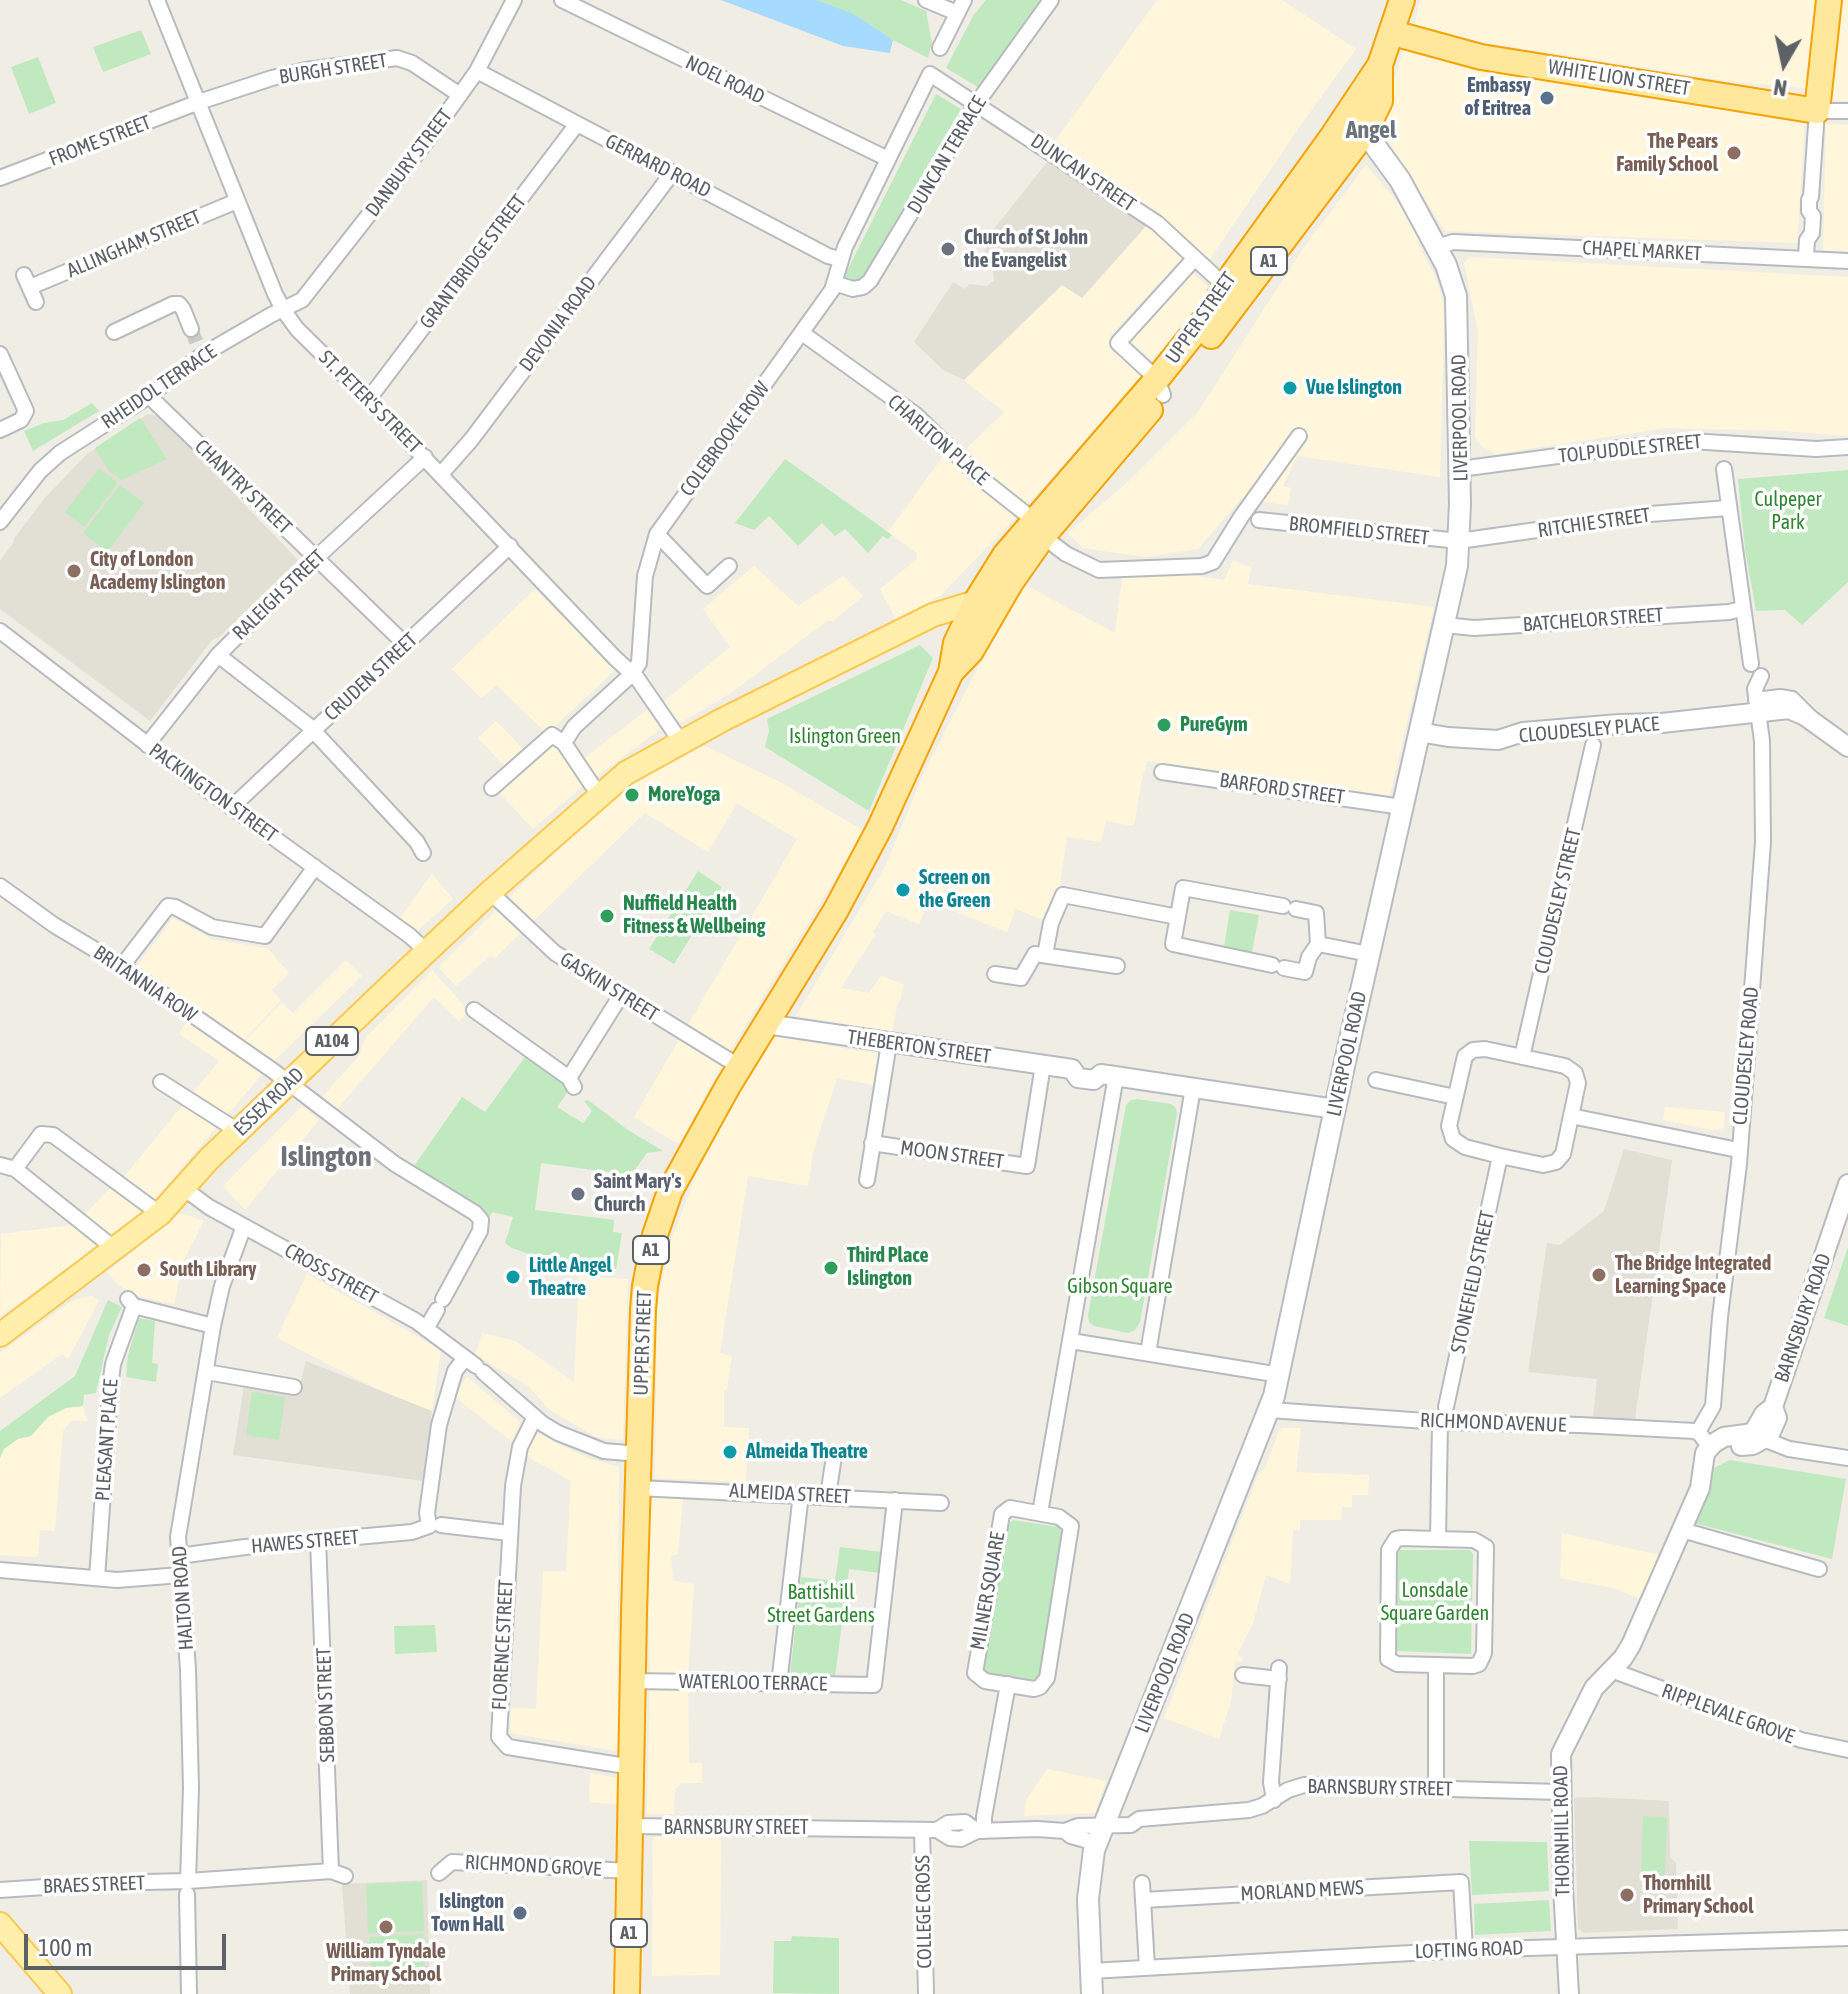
<!DOCTYPE html>
<html>
<head>
<meta charset="utf-8">
<style>
  body { margin:0 }
  #map { position:relative; width:1848px; height:1994px; overflow:hidden; background:#f0ede5; font-family:"Asap Condensed",sans-serif }
  canvas { display:block }
  .north { position:absolute; left:1744px; top:24px; width:80px; height:80px; -webkit-text-stroke:6px #fff; paint-order:stroke; rotate:189deg; font-size:22px; font-weight:700; line-height:32px; text-align:center; color:#5c6166 }
  .north::after { content:''; display:block; margin:auto; width:28px; height:36px; background:#5c6166; clip-path:polygon(50% 0,100% 100%,50% 72%,0 100%) }
  .scale { position:absolute; left:24px; top:1934px; width:202px; height:36px; box-sizing:border-box; border:4px solid #5c6166; border-top:0; padding-left:10px; font-size:24px; line-height:28px; white-space:nowrap; color:#5c6166; -webkit-text-stroke:6px #fff; paint-order:stroke }
</style>
</head>
<body>
<div id="map">
<canvas width="1848" height="1994"></canvas>
<div class="north">N</div>
<div class="scale">100 m</div>
</div>
<script>
const ctx = document.querySelector('canvas').getContext('2d');
ctx.lineJoin = 'round';
function paint(path, color) { ctx.fillStyle = color; ctx.fill(path, 'evenodd'); }
const poly = rows => new Path2D(rows.map(r => 'M' + r).join(''));
function trace(path, color, width, dash) { ctx.strokeStyle = color; ctx.lineWidth = width; ctx.lineCap = dash ? 'butt' : 'round'; ctx.setLineDash(dash || []); ctx.stroke(path); }
function drawText(font, color, halo, rows, align = 'center') {
  ctx.font = font + ' "Asap Condensed",sans-serif'; ctx.lineWidth = 7; ctx.setLineDash([]); ctx.textBaseline = 'middle'; ctx.strokeStyle = halo; ctx.fillStyle = color; for (const [text, x, y, turn = 0] of rows) {
    ctx.save(); ctx.translate(x, y); ctx.rotate((+turn || 0) * Math.PI / 180); ctx.textAlign = isNaN(turn) ? turn : align; if (halo) ctx.strokeText(text, 0, 0); ctx.fillText(text, 0, 0); ctx.restore();
  }
}
paint(poly([
  [1157,0,1282,0,1356,49,1298,129,1210,259,1056,140],
  [1420,0,1819,0,1810,89,1728,81,1470,40,1414,27],
  [1841,0,1848,0,1848,101,1829,100],
  [1405,44,1805,120,1797,243,1445,231,1388,141,1382,120],
  [1826,124,1848,125,1848,251,1823,250],
  [1366,165,1404,210,1419,239,1418,244,1436,278,1443,301,1444,327,1440,477,1297,456,1283,486,1291,488,1288,505,1241,499,1198,549,1145,557,1083,548,1068,533,1130,480,1198,412,1302,250],
  [1146,226,1159,230,1184,256,1110,336,1115,351,1142,378,1025,507,983,474,982,467,967,448,1004,412,964,380,1063,284,1082,298],
  [1470,257,1848,277,1848,436,1785,431,1666,428,1496,454,1482,447,1475,437,1478,332,1464,263],
  [1190,271,1212,290,1152,360,1130,341],
  [944,455,1019,514,941,595,897,622,880,589,917,559,917,553,888,532],
  [1233,561,1251,567,1248,584,1434,607,1389,799,1147,761,1141,783,1134,826,1106,821,1101,842,1067,837,1060,884,1063,895,1051,923,1016,909,1007,932,929,901,919,924,886,911,873,932,876,934,841,988,869,993,881,976,904,984,900,1001,898,1001,892,1032,796,1016,885,867,925,770,1022,583,1115,633,1123,571,1161,571,1224,580],
  [754,566,798,606,843,576,863,596,833,621,827,621,731,693,680,723,663,702,730,647,703,609],
  [535,589,615,670,508,770,478,738,496,721,525,751,544,731,497,685,481,698,452,669],
  [653,705,666,725,596,777,582,760],
  [550,740,586,783,533,829,496,789],
  [701,744,782,783,864,831,727,1056,680,1143,673,1141,634,1117,797,839,737,803,708,852,645,813,495,958,490,956,456,986,438,967,614,795],
  [432,874,453,899,416,932,399,919],
  [173,918,214,940,267,948,289,973,272,990,281,1000,243,1041,135,968],
  [346,960,362,976,272,1063,154,1200,123,1178,219,1061,179,1034,189,1018,236,1050,282,1002,293,1013],
  [432,970,469,1011,459,1021,434,997,337,1109,322,1097,359,1056,366,1037],
  [773,1036,878,1054,873,1085,837,1078,813,1153,808,1186,748,1176,720,1353,732,1356,727,1389,724,1390,724,1427,749,1428,746,1482,655,1478,657,1302,672,1239,698,1169,729,1107],
  [302,1106,319,1120,245,1210,223,1186],
  [1665,1107,1725,1112,1724,1128,1713,1130,1663,1120],
  [114,1185,144,1208,102,1247,0,1316,1,1234,73,1225],
  [179,1214,184,1214,204,1221,183,1262,174,1304,136,1296,116,1283,107,1272],
  [307,1274,441,1350,432,1411,413,1407,277,1338],
  [579,1276,628,1279,623,1440,596,1437,550,1410,527,1385,475,1355,482,1333,515,1341,574,1382],
  [92,1296,99,1301,68,1359,62,1354,0,1398,0,1353,73,1300],
  [467,1377,520,1422,512,1442,454,1396],
  [83,1406,85,1416,89,1421,71,1421,63,1431,55,1531,40,1530,38,1557,0,1555,0,1458,4,1449,18,1439,31,1436,48,1417,66,1408],
  [1283,1428,1301,1428,1296,1472,1369,1475,1368,1495,1352,1495,1352,1507,1342,1507,1341,1520,1300,1520,1300,1530,1293,1530,1290,1584,1266,1575,1253,1623,1237,1655,1243,1658,1242,1662,1235,1662,1231,1701,1219,1739,1164,1718,1258,1475,1265,1468,1279,1431],
  [537,1433,588,1458,619,1467,617,1751,510,1733,511,1708,536,1709,543,1571,566,1571,571,1481,526,1456],
  [653,1497,683,1499,678,1554,671,1556,673,1581,694,1584,688,1676,689,1763,702,1763,702,1783,681,1783,675,1789,674,1814,647,1814,650,1669,647,1535],
  [1562,1533,1660,1555,1641,1599,1613,1588,1560,1578],
  [1047,1769,1106,1781,1095,1813,1024,1816,1026,1800],
  [590,1773,618,1778,617,1804,589,1802],
  [721,1836,720,1975,652,1976,653,1837]
]), '#fff6db');
paint(poly([
  [1048,161,1146,226,1082,298,1062,285,964,380,943,370,914,342,953,282,965,289,969,284,987,286,994,280,992,264,981,257,989,242,986,239],
  [148,414,159,416,298,560,218,638,213,639,150,721,0,609,0,561,14,542,13,540,44,499,87,454],
  [1624,1149,1672,1160,1635,1419,1593,1418,1597,1379,1528,1372,1547,1243,1560,1245,1604,1211],
  [306,1361,432,1411,424,1481,233,1455,244,1386,297,1395],
  [1595,1797,1669,1801,1670,1857,1676,1863,1678,1929,1583,1933,1578,1928,1574,1798],
  [427,1880,430,1994,350,1994,342,1884]
]), '#e2dfd5');
paint(poly([
  [816,0,901,0,926,11,932,43,928,58,893,40,871,25],
  [986,0,1040,0,979,88,946,68,973,16],
  [141,30,151,54,103,72,93,47],
  [38,57,56,103,29,114,11,67],
  [936,94,961,109,862,278,853,281,844,277],
  [92,403,99,411,33,451,24,431,44,423,63,420],
  [140,418,167,459,121,480,109,471,95,448],
  [785,459,852,506,892,535,888,539,883,536,868,553,845,529,835,536,822,523,798,546,769,516,754,530,735,523],
  [99,468,118,483,84,527,65,512],
  [1848,470,1848,582,1802,625,1785,610,1756,611,1745,550,1738,479],
  [120,485,144,503,107,552,83,533],
  [920,645,933,658,869,811,765,747,769,731,767,719],
  [698,871,722,887,674,964,649,949],
  [1230,910,1259,915,1252,952,1224,947],
  [525,1057,570,1089,557,1107,583,1123,592,1111,584,1101,588,1100,628,1130,663,1151,647,1153,631,1175,541,1163,535,1210,614,1220,613,1232,622,1233,616,1269,562,1266,512,1248,505,1243,513,1217,492,1212,490,1217,412,1169,462,1097,485,1112],
  [1137,1099,1171,1104,1176,1108,1177,1114,1140,1322,1135,1330,1128,1333,1094,1326,1089,1322,1088,1315,1126,1105,1131,1100],
  [1848,1247,1848,1326,1824,1318],
  [108,1300,122,1307,109,1335,96,1393,84,1395,83,1406,66,1408,48,1417,31,1436,18,1439,4,1449,0,1458,0,1431,75,1376],
  [139,1318,155,1321,152,1363,158,1364,156,1382,126,1377,128,1355],
  [252,1392,285,1397,279,1440,246,1435],
  [1730,1460,1846,1479,1832,1559,1694,1523,1712,1469],
  [1013,1520,1058,1527,1063,1533,1040,1676,1034,1680,985,1672,981,1665,1008,1524],
  [840,1547,882,1552,880,1573,849,1569,835,1677,790,1675,801,1577,835,1581],
  [1400,1550,1470,1550,1473,1554,1471,1654,1397,1651,1398,1553],
  [435,1625,437,1652,395,1654,394,1626],
  [1643,1816,1667,1817,1665,1875,1641,1874],
  [1469,1841,1547,1842,1549,1891,1472,1895],
  [422,1882,424,1931,368,1933,366,1884],
  [1549,1900,1551,1931,1475,1935,1474,1904],
  [423,1934,425,1977,371,1979,369,1937],
  [792,1936,839,1938,839,1994,773,1993,774,1941,791,1941]
]), '#c0e9bf');
paint(poly([
  [721,0,816,0,851,13,871,25,893,40,891,48,890,53,843,46]
]), '#a6daff');
trace(poly([
  [191,329,198,346]
]), '#cbcac5', 14, [14, 7]);
const minor = poly([
  [157,0,275,294,284,311,297,329,367,398,615,658,637,678,681,742],
  [562,0,888,159],
  [926,0,957,13],
  [940,48,964,0],
  [477,71,828,256,840,259],
  [0,178,199,102,272,78,306,70,397,58,412,63,460,95],
  [1437,247,1453,242,1848,261],
  [1806,258,1807,240,1812,233,1813,216,1809,211,1809,200,1811,197,1817,111,1848,111],
  [24,275,36,302],
  [834,283,853,289,863,287,870,281,977,103,1051,0],
  [30,287,237,201],
  [114,332,173,304,179,304,183,309,191,329],
  [802,333,916,415,978,476,1026,514,1049,541,1066,554,1099,570,1202,566,1213,562,1241,517,1299,436],
  [0,354,26,411,21,420,0,430],
  [1163,395,1157,379,1118,343,1194,259],
  [149,396,406,645],
  [367,398,374,392,577,124],
  [1460,469,1610,449,1691,441,1816,449,1848,447],
  [1724,469,1751,664],
  [441,474,471,440,673,172],
  [1259,520,1459,541,1650,514,1728,508],
  [0,522,40,471,60,453,149,396,202,355,271,315,302,300,426,142,477,71,514,0],
  [657,534,707,586,729,566],
  [1444,625,1474,628,1729,612,1741,609],
  [0,631,195,781,410,936,427,952],
  [218,655,308,725,417,842,423,853],
  [1756,700,1780,697,1792,699,1811,718],
  [147,745,218,655,316,558,425,457],
  [1162,772,1402,807],
  [492,788,552,735,564,743],
  [601,794,592,785,564,743,574,727,632,674,639,663,645,576,657,534,832,290,845,247,930,74,1157,223,1225,286],
  [232,807,510,546],
  [0,886,54,925,122,966,272,1070,395,1164,475,1213,481,1220,480,1231,443,1299],
  [490,892,555,953,740,1067],
  [1318,944,1369,954],
  [1045,955,1051,923,1063,895,1178,917],
  [1272,965,1173,944,1183,888,1283,906],
  [122,966,168,906,175,907,212,927,265,936,315,867],
  [1284,968,1305,972,1309,957,1318,944,1316,913,1296,909],
  [995,974,1021,978,1035,954,1117,966],
  [474,1010,569,1078,574,1087],
  [1485,1049,1565,1066,1575,1073,1578,1083,1571,1116,1563,1154,1556,1162,1543,1165,1500,1156,1465,1147,1453,1139,1449,1126,1465,1056,1473,1050,1485,1049],
  [1522,1057,1593,745],
  [569,1078,621,995],
  [1376,1080,1455,1097],
  [161,1082,238,1131],
  [1571,1116,1738,1150],
  [872,1143,1027,1166,1043,1065],
  [0,1165,15,1169,115,1249],
  [15,1169,41,1134,53,1135,160,1214],
  [867,1180,889,1043],
  [182,1187,209,1207,416,1321,476,1366],
  [128,1299,134,1306,213,1326],
  [426,1329,437,1310],
  [1071,1341,1280,1375],
  [1148,1353,1193,1088],
  [206,1372,294,1387],
  [483,1372,543,1424,558,1433,604,1451,639,1454],
  [1446,1407,1500,1156],
  [1270,1410,1440,1422,1580,1425,1695,1431,1700,1434,1709,1446],
  [535,1417,520,1447,513,1486,499,1737,508,1747,632,1767],
  [1698,1432,1713,1406,1720,1317,1739,1164,1763,842,1762,741,1755,689,1761,676],
  [1766,1440,1789,1449,1848,1458],
  [638,1488,941,1503],
  [828,1496,834,1456],
  [1010,1508,1059,1517,1071,1526,1047,1678,1040,1687,1034,1689,985,1681,975,1673,1002,1514,1010,1508],
  [1040,1513,1116,1076],
  [441,1525,509,1533],
  [1682,1530,1819,1569],
  [1402,1538,1474,1540,1486,1547,1484,1653,1479,1664,1473,1666,1397,1664,1388,1659,1389,1550,1396,1539,1402,1538],
  [1438,1538,1440,1422],
  [318,1540,331,1871],
  [179,1556,245,1547,412,1532,429,1526,427,1513,439,1425,455,1371,465,1358],
  [0,1570,117,1580,181,1575],
  [97,1578,111,1379,113,1364,134,1306],
  [1436,1665,1436,1789],
  [1611,1670,1801,1740,1848,1750],
  [1243,1675,1279,1679],
  [633,1681,874,1685,895,1500],
  [779,1684,801,1494],
  [1274,1800,1271,1782,1279,1668],
  [631,1826,937,1830,950,1838,961,1839,977,1831,1037,1829,1065,1831,1078,1826,1131,1825,1139,1819,1249,1810,1262,1806,1288,1790,1304,1785,1560,1792],
  [922,1830,926,1994],
  [937,1830,948,1823,965,1822,977,1831],
  [984,1831,984,1817,1008,1684],
  [1065,1831,1071,1836,1096,1843],
  [439,1873,452,1862,631,1871],
  [188,1881,191,1788,188,1669,178,1537,213,1326,222,1286,244,1226],
  [1142,1883,1143,1900],
  [0,1890,104,1883,188,1881,331,1871,345,1876],
  [187,1894,189,1994],
  [1147,1967,1143,1900,1461,1882,1465,1950],
  [1091,1971,1465,1950,1848,1938]
]);
const tertiary = poly([
  [1419,732,1448,737,1498,740,1523,732,1619,724,1662,723,1789,709,1805,716,1848,747],
  [766,1024,1072,1069,1078,1078,1094,1080,1101,1074,1335,1109],
  [1773,1407,1848,1184],
  [1741,1446,1753,1445,1769,1436,1777,1418,1773,1407],
  [1569,1994,1563,1887,1561,1754,1594,1688,1623,1658,1631,1645,1700,1488,1705,1453,1714,1443,1724,1437,1753,1433,1764,1414,1773,1407]
]);
const secondary = poly([
  [1092,1994,1088,1899,1094,1850,1274,1396,1344,1066,1457,566,1460,504,1456,296,1446,265,1400,180,1365,132,1345,118]
]);
const primary = poly([
  [0,1335,160,1214,209,1159,390,986,490,892,626,773,722,720,933,615,989,598],
  [0,1924,60,1994]
]);
const trunk = poly([
  [1393,33,1481,57,1817,111,1829,0],
  [1211,336,1365,132,1380,101,1380,65],
  [951,672,971,651,1011,582,1044,535,1150,410],
  [627,1994,634,1613,643,1310,645,1286,655,1235,670,1191,728,1086,836,910,880,827,951,672,956,643,975,603,1005,555,1157,379,1209,314,1233,274,1332,137,1380,65,1402,0]
]);
trace(minor, '#b7bbbf', 18);
trace(tertiary, '#b7bbbf', 22);
trace(secondary, '#b8bcc2', 24);
trace(primary, '#fcc851', 26);
trace(trunk, '#f5a200', 28);
trace(minor, '#fff', 14);
trace(tertiary, '#fff', 18);
trace(secondary, '#fff', 20);
trace(primary, '#ffefab', 22);
trace(trunk, '#ffe79c', 24);
for (const [x, y, r, color] of [
  [1547,98,8,"#5c6f8a"],
  [1734,153,8,"#8d6e63"],
  [948,249,8,"#6b7280"],
  [1290,388,8,"#0f9aa8"],
  [74,571,8,"#8d6e63"],
  [1164,725,8,"#2e9e5b"],
  [632,795,8,"#2e9e5b"],
  [903,890,8,"#0f9aa8"],
  [607,916,8,"#2e9e5b"],
  [578,1194,8,"#6b7280"],
  [831,1268,8,"#2e9e5b"],
  [144,1270,8,"#8d6e63"],
  [1599,1275,8,"#8d6e63"],
  [513,1277,8,"#0f9aa8"],
  [730,1452,8,"#0f9aa8"],
  [1627,1895,8,"#8d6e63"],
  [520,1913,8,"#5c6f8a"],
  [386,1927,8,"#8d6e63"]
]) { const dot = new Path2D(); dot.arc(x, y, r, 0, 2 * Math.PI); ctx.fillStyle = color; ctx.fill(dot); trace(dot, '#fff', 3); }
for (const [x, y, w] of [
  [1269,261,36],
  [332,1041,52],
  [651,1250,36],
  [629,1933,36]
]) { const box = new Path2D(); box.roundRect(x - w / 2, y - 14, w, 28, 6); ctx.fillStyle = '#fff'; ctx.fill(box); trace(box, '#5c6166', 2); }
drawText('bold 18px', '#5c6166', null, [
  ["A1",1269,261],
  ["A104",332,1041],
  ["A1",651,1250],
  ["A1",629,1933]
]);
drawText('20px', '#5c6166', '#fff', [
  ["BURGH STREET",333,69,-9],
  ["WHITE LION STREET",1619,78,9],
  ["NOEL ROAD",725,80,26],
  ["FROME STREET",100,141,-21],
  ["DUNCAN TERRACE",947,155,-59],
  ["DANBURY STREET",409,163,-53],
  ["GERRARD ROAD",658,166,27],
  ["DUNCAN STREET",1083,173,34],
  ["ALLINGHAM STREET",134,244,-23],
  ["CHAPEL MARKET",1642,251,3],
  ["GRANTBRIDGE STREET",473,262,-53],
  ["UPPER STREET",1201,318,-55],
  ["DEVONIA ROAD",558,324,-53],
  ["RHEIDOL TERRACE",159,387,-34],
  ["ST. PETER'S STREET",370,402,45],
  ["LIVERPOOL ROAD",1460,418,-91],
  ["COLEBROOKE ROW",725,439,-54],
  ["CHARLTON PLACE",938,440,41],
  ["TOLPUDDLE STREET",1630,449,-6],
  ["CHANTRY STREET",243,487,44],
  ["RITCHIE STREET",1594,523,-8],
  ["BROMFIELD STREET",1359,531,6],
  ["RALEIGH STREET",279,595,-44],
  ["BATCHELOR STREET",1593,620,-4],
  ["CRUDEN STREET",371,677,-43],
  ["CLOUDESLEY PLACE",1589,730,-5],
  ["BARFORD STREET",1282,789,8],
  ["PACKINGTON STREET",213,793,36],
  ["CLOUDESLEY STREET",1558,901,-77],
  ["BRITANNIA ROW",145,984,34],
  ["GASKIN STREET",609,987,32],
  ["THEBERTON STREET",919,1047,8],
  ["LIVERPOOL ROAD",1347,1054,-78],
  ["CLOUDESLEY ROAD",1746,1056,-85],
  ["ESSEX ROAD",269,1102,-44],
  ["MOON STREET",952,1155,8],
  ["CROSS STREET",331,1274,29],
  ["STONEFIELD STREET",1473,1282,-78],
  ["BARNSBURY ROAD",1803,1318,-71],
  ["UPPER STREET",643,1343,-88],
  ["RICHMOND AVENUE",1493,1423,2],
  ["PLEASANT PLACE",107,1440,-86],
  ["ALMEIDA STREET",790,1494,3],
  ["HAWES STREET",305,1542,-5],
  ["MILNER SQUARE",988,1591,-80],
  ["HALTON ROAD",183,1598,-94],
  ["FLORENCE STREET",503,1645,-87],
  ["LIVERPOOL ROAD",1165,1673,-68],
  ["WATERLOO TERRACE",753,1683,1],
  ["SEBBON STREET",326,1705,-92],
  ["RIPPLEVALE GROVE",1728,1714,20],
  ["BARNSBURY STREET",1380,1788,1],
  ["BARNSBURY STREET",736,1828],
  ["THORNHILL ROAD",1562,1831,-91],
  ["RICHMOND GROVE",533,1866,3],
  ["BRAES STREET",94,1885,-2],
  ["MORLAND MEWS",1302,1891,-3],
  ["COLLEGE CROSS",924,1912,-91],
  ["LOFTING ROAD",1469,1950,-2]
]);
drawText('bold 20px', '#4e5e75', '#fff', [
  ["Embassy",1531,86],
  ["of Eritrea",1531,109],
  ["Islington",504,1902],
  ["Town Hall",504,1925]
], 'right');
drawText('bold 20px', '#785e54', '#fff', [
  ["The Pears",1718,142,"right"],
  ["Family School",1718,165,"right"],
  ["City of London",90,560],
  ["Academy Islington",90,583],
  ["The Bridge Integrated",1615,1264],
  ["Learning Space",1615,1287],
  ["South Library",160,1270],
  ["Thornhill",1643,1884],
  ["Primary School",1643,1907],
  ["William Tyndale",386,1952,"center"],
  ["Primary School",386,1975,"center"]
], 'left');
drawText('bold 20px', '#5b616d', '#fff', [
  ["Church of St John",964,238],
  ["the Evangelist",964,261],
  ["Saint Mary's",594,1182],
  ["Church",594,1205]
], 'left');
drawText('bold 20px', '#0d838f', '#fff', [
  ["Vue Islington",1306,388],
  ["Screen on",919,878],
  ["the Green",919,901],
  ["Little Angel",529,1266],
  ["Theatre",529,1289],
  ["Almeida Theatre",746,1452]
], 'left');
drawText('20px', '#2e8430', '#fff', [
  ["Culpeper",1788,500],
  ["Park",1788,523],
  ["Islington Green",845,737],
  ["Gibson Square",1120,1287],
  ["Lonsdale",1435,1591],
  ["Square Garden",1435,1614],
  ["Battishill",821,1593],
  ["Street Gardens",821,1616]
]);
drawText('bold 20px', '#27864d', '#fff', [
  ["PureGym",1180,725],
  ["MoreYoga",648,795],
  ["Nuffield Health",623,904],
  ["Fitness & Wellbeing",623,927],
  ["Third Place",847,1256],
  ["Islington",847,1279]
], 'left');
drawText('bold 24px', '#6d7378', '#fff', [
  ["Angel",1371,130]
]);
drawText('bold 28px', '#6d7378', '#fff', [
  ["Islington",326,1157]
]);
</script>
</body>
</html>
